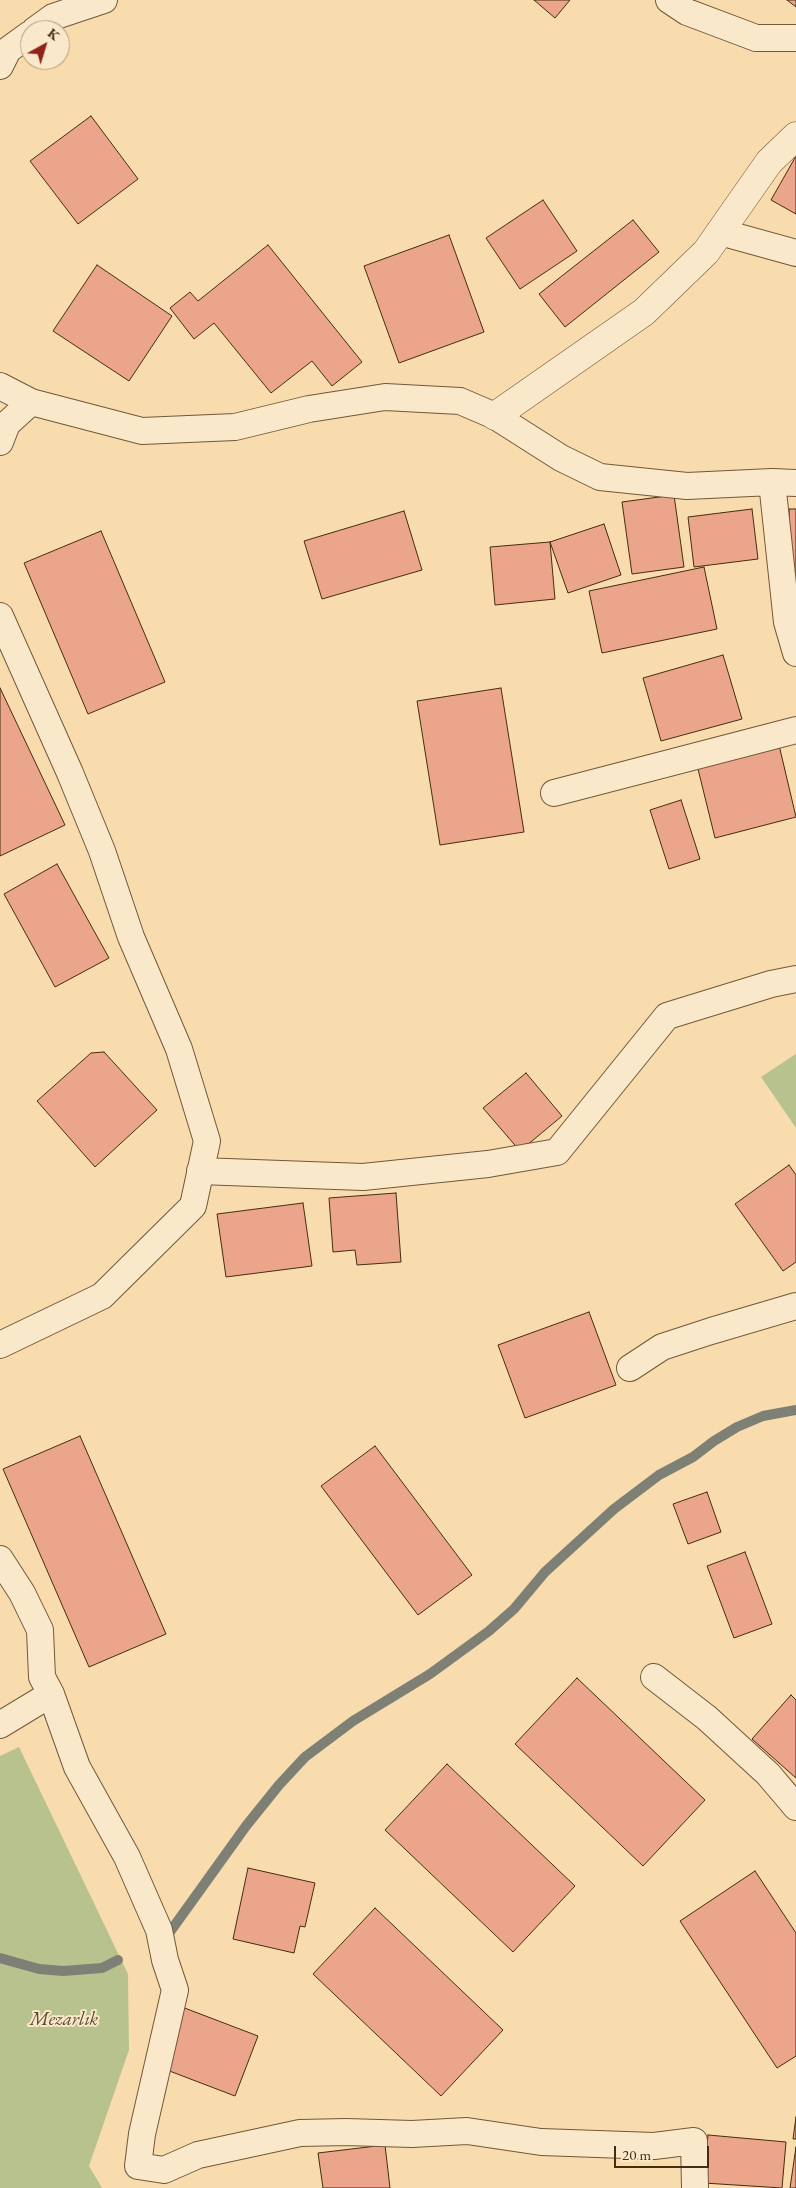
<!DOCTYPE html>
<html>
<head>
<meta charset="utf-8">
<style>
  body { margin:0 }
  #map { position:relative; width:796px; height:2188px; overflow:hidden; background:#f8dcae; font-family:"EB Garamond",serif }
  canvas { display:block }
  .north { position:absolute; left:20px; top:20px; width:50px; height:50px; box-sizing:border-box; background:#fae8ca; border:1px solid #b29d80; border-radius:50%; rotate:39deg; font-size:14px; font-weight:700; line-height:20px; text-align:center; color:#462c12 }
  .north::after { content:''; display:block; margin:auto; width:18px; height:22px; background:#8f2418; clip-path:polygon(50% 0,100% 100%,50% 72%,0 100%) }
  .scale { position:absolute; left:614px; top:2146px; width:95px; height:22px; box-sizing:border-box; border:2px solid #462c12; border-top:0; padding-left:6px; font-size:15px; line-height:18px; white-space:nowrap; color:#462c12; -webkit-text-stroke:4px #fae8ca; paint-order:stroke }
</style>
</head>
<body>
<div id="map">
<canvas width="796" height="2188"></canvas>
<div class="north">K</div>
<div class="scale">20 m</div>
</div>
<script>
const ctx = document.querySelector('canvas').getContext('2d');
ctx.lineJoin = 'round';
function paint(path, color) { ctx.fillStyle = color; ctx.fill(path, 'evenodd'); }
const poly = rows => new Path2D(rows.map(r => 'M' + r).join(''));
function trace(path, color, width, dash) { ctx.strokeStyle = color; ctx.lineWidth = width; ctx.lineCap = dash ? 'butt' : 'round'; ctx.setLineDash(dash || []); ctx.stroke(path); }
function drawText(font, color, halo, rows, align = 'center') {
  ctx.font = font + ' "EB Garamond",serif'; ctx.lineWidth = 4; ctx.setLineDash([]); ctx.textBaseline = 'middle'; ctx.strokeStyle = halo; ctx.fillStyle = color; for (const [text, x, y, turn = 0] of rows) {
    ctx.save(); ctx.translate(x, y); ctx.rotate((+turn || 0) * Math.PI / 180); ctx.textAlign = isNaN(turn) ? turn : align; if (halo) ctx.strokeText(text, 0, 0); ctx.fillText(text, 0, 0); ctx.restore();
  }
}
paint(poly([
  [796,1054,796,1128,761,1077],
  [19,1747,128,1974,129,2050,89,2166,102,2188,0,2188,0,1756]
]), '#b8c28f');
trace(poly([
  [167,1936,246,1826,279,1785,305,1757,353,1721,430,1674,489,1631,514,1609,545,1572,614,1509,659,1475,693,1457,714,1441,737,1427,763,1416,796,1410],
  [0,1958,39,1969,63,1971,102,1968,118,1960]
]), '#7e8075', 10);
const building = poly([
  [534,0,570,0,555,18,534,0],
  [787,0,796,0,796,7,787,0],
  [91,116,138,179,78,224,30,161,91,116],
  [796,156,796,214,771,200,796,156],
  [543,200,577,251,520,289,486,238,543,200],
  [633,220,659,252,565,327,539,294,633,220],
  [449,235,484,332,399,363,364,266,449,235],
  [268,245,362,362,332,386,312,361,271,393,214,323,194,339,170,308,190,292,198,301,268,245],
  [97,265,172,316,129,381,53,331,97,265],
  [674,495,684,567,632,574,622,502,674,495],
  [752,509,758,559,694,567,688,517,752,509],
  [789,509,796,509,796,601,791,601,789,509],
  [404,511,422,570,322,599,304,541,404,511],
  [604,524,621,575,568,593,550,542,604,524],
  [101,531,165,682,88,714,24,563,101,531],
  [550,542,555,599,495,605,490,547,550,542],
  [704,567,717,629,602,653,589,591,704,567],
  [723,655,742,719,661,741,643,678,723,655],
  [0,688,65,825,0,856,0,688],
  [501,688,524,832,440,845,417,701,501,688],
  [779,745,796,817,715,838,697,765,779,745],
  [681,800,700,859,669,869,650,810,681,800],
  [57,864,109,958,55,987,4,894,57,864],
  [104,1052,157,1110,95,1167,37,1101,91,1053,104,1052],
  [526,1073,562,1116,520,1151,483,1108,526,1073],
  [789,1165,796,1175,796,1262,783,1271,735,1204,789,1165],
  [396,1193,401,1262,357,1265,355,1250,333,1252,329,1198,396,1193],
  [303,1203,312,1266,226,1277,217,1214,303,1203],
  [589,1312,616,1385,525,1418,498,1345,589,1312],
  [80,1436,166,1634,89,1667,3,1469,80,1436],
  [375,1446,472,1575,418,1615,321,1486,375,1446],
  [707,1492,721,1532,688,1544,673,1504,707,1492],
  [745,1552,772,1624,734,1638,707,1566,745,1552],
  [577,1678,705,1800,643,1866,515,1744,577,1678],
  [791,1695,796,1700,796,1778,752,1739,791,1695],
  [447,1764,575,1886,513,1952,385,1830,447,1764],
  [248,1868,315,1883,305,1927,300,1926,294,1953,233,1939,248,1868],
  [755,1871,796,1933,796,2056,777,2068,680,1921,755,1871],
  [375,1908,503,2030,441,2096,313,1974,375,1908],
  [182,2007,258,2036,235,2096,159,2067,182,2007],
  [796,2117,796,2139,793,2139,796,2117],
  [708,2135,786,2142,782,2188,704,2183,708,2135],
  [385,2145,390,2188,323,2188,318,2153,385,2145],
  [796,2147,796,2188,790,2188,796,2147]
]);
paint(building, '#eaa58a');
trace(building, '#462c12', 1);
const minor = poly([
  [669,0,687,12,756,38,796,38],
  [35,30,53,17,104,0],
  [0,66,8,50,30,34],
  [720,232,796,253],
  [0,386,31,402,142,431,235,427,309,409,385,397,460,401,495,416,561,458,600,477,687,486,772,482,787,622,796,653],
  [0,442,7,424,31,402],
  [772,482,796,483],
  [0,616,70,773,102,851,131,937,179,1049,207,1141,193,1206,102,1296,0,1345],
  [554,793,796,730],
  [200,1171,363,1177,488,1164,557,1152,667,1016,771,984,796,979],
  [630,1368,662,1347,711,1331,796,1306],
  [0,1559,22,1593,40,1630,42,1677,51,1694,77,1767,127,1857,159,1930,165,1960,175,1990,142,2134,138,2166,164,2170,198,2155,300,2133,346,2132,412,2134,467,2131,541,2142,654,2146,694,2141,695,2188],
  [654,1677,707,1718,768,1774,796,1807],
  [0,1725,51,1694]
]);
const tertiary = poly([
  [495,416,644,312,706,252,769,162,796,136]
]);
trace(minor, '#725839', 28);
trace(tertiary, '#725839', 29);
trace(minor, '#fae8ca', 26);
trace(tertiary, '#fae8ca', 28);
drawText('italic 19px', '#5d4a2b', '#fae8ca', [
  ["Mezarlık",64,2020]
]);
</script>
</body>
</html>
